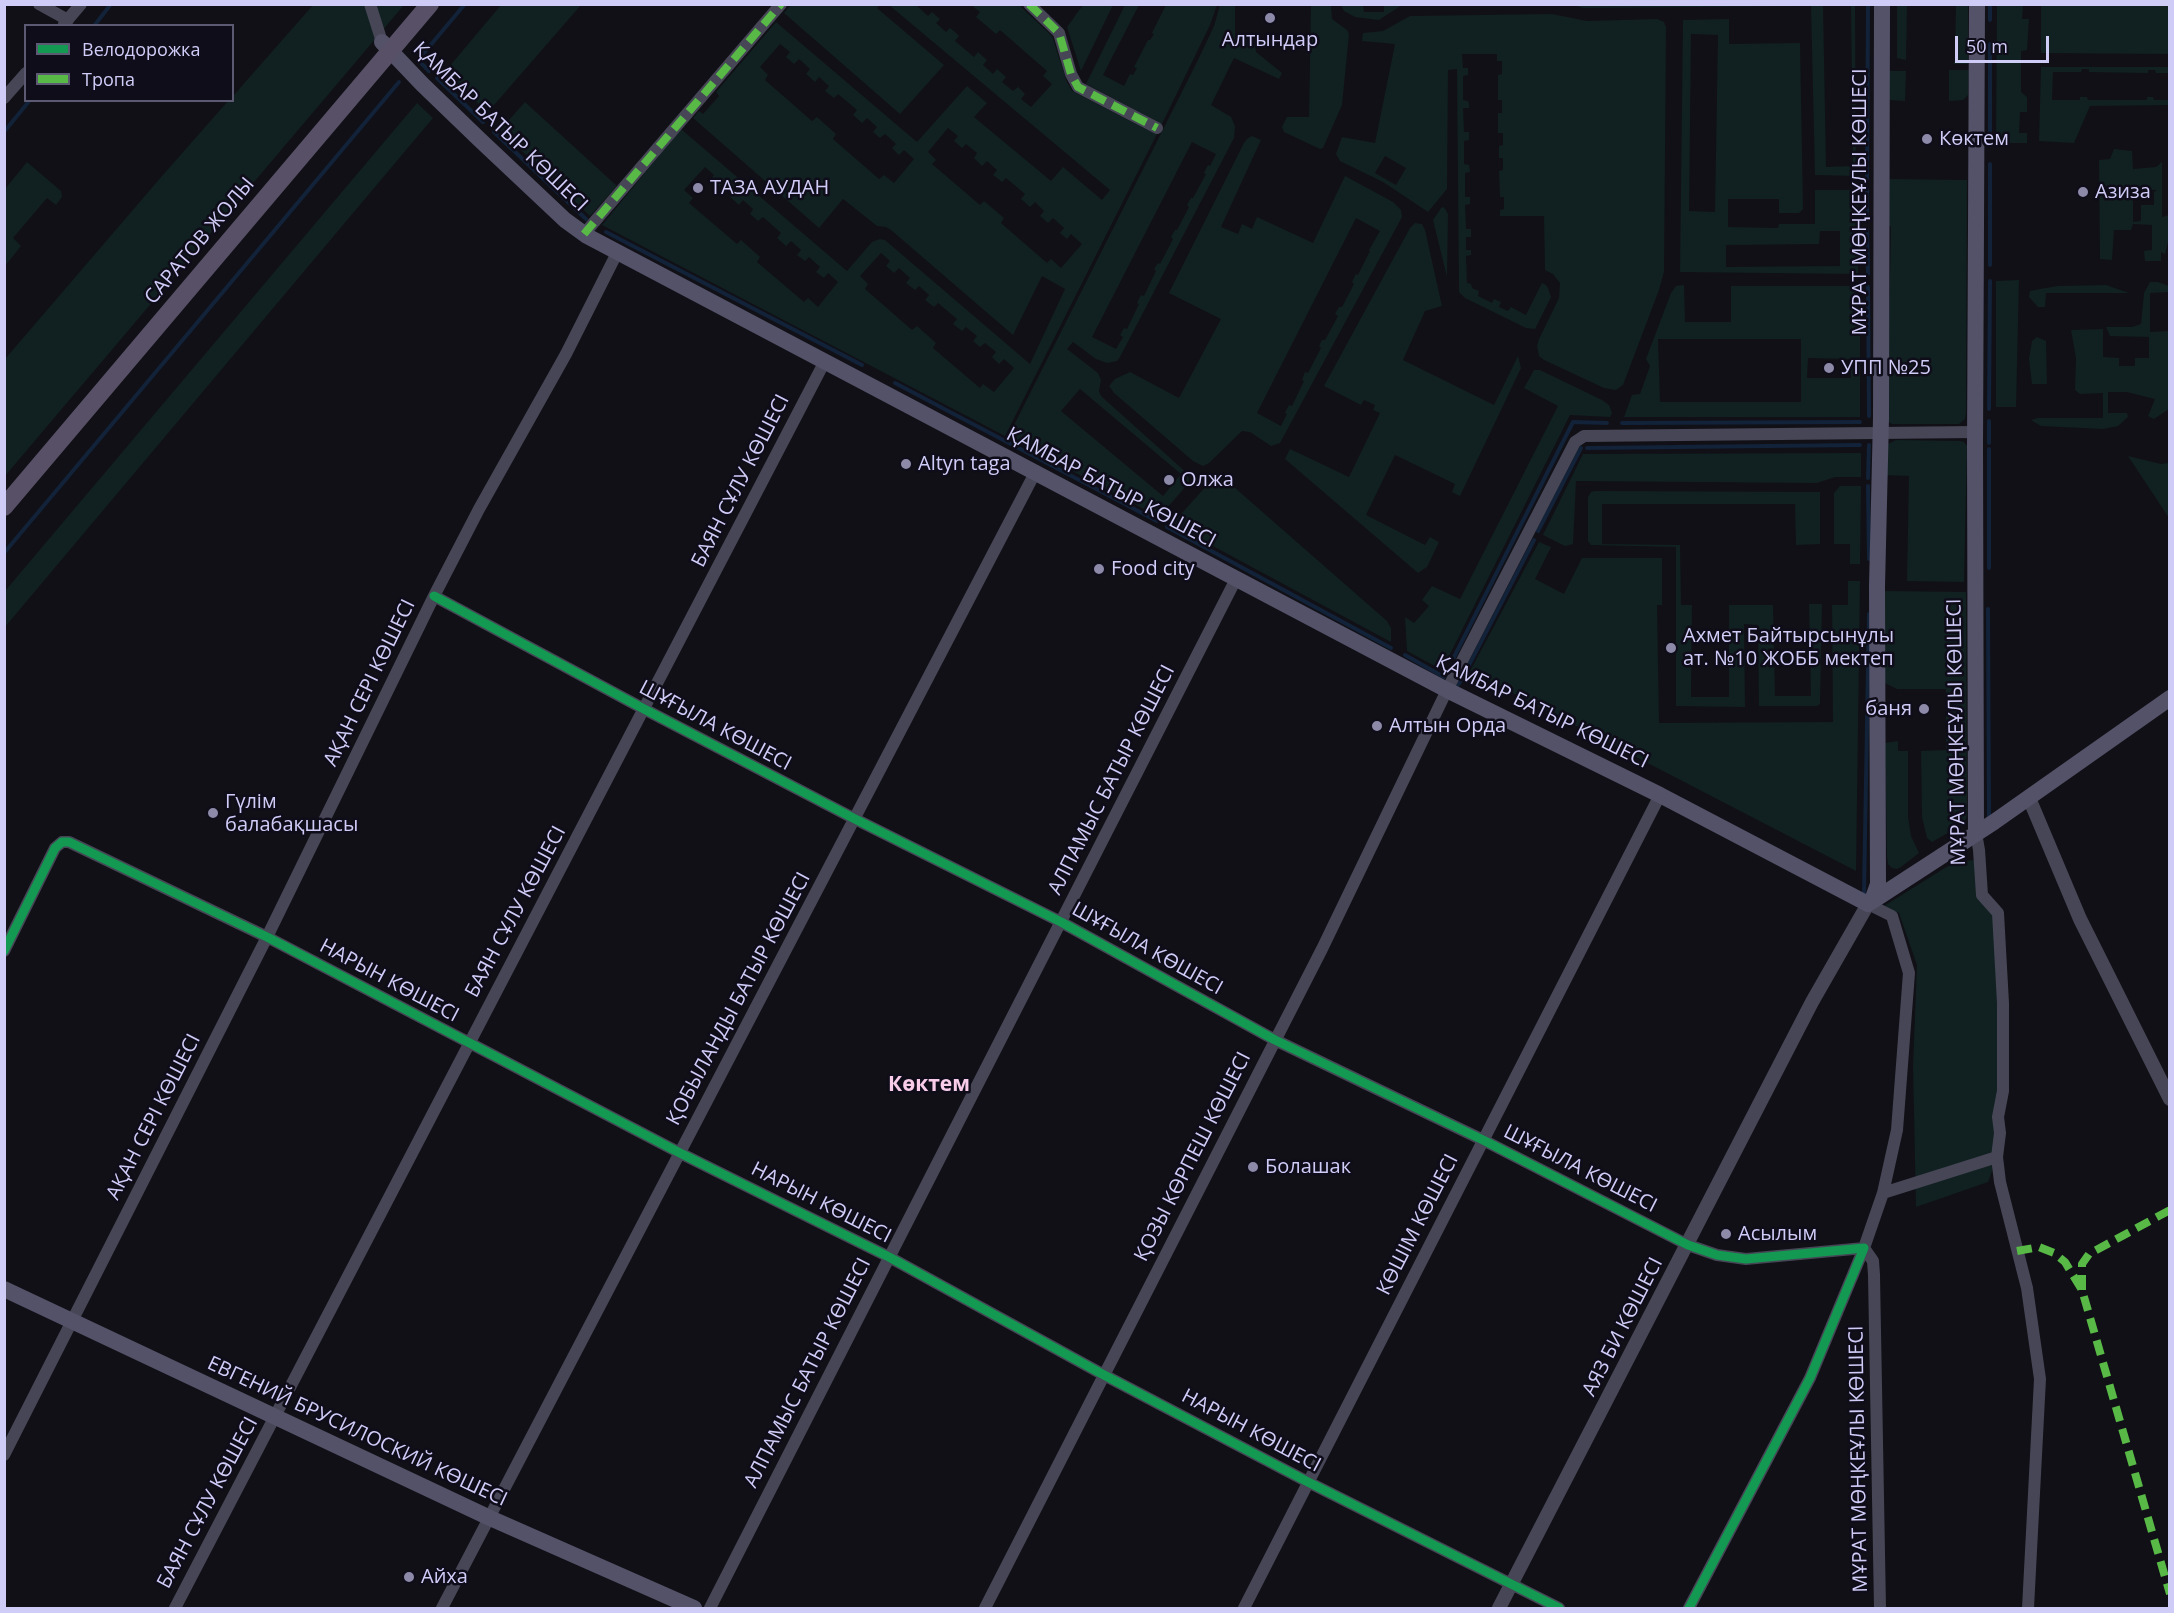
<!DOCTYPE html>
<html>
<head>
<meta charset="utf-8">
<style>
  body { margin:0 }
  #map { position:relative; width:2174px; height:1613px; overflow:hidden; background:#111016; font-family:"Open Sans",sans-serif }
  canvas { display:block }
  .frame { position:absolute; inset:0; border:6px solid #d0ccf8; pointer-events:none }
  .legend { position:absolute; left:24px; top:24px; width:210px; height:78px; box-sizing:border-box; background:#0f0d19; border:2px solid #5c5972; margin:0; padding:8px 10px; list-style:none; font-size:18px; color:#d0ccf8 }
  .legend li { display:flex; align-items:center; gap:12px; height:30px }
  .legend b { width:30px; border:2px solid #5c5972 }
  .scale { position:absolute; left:1955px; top:36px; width:94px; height:27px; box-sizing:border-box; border:3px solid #d0ccf8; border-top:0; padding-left:8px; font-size:18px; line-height:21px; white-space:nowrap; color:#d0ccf8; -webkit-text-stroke:4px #0f0d19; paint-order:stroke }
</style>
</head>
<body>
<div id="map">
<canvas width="2174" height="1613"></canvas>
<div class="frame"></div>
<ul class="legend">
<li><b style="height:8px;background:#139951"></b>Велодорожка</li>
<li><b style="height:8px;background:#58b947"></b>Тропа</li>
</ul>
<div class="scale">50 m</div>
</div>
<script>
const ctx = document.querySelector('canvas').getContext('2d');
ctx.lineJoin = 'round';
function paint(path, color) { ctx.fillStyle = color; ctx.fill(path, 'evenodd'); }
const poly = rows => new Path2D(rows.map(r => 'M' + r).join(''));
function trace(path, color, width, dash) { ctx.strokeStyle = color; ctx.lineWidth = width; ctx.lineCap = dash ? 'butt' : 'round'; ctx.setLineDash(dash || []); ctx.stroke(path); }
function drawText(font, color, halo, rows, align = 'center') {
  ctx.font = font + ' "Open Sans",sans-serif'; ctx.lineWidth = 5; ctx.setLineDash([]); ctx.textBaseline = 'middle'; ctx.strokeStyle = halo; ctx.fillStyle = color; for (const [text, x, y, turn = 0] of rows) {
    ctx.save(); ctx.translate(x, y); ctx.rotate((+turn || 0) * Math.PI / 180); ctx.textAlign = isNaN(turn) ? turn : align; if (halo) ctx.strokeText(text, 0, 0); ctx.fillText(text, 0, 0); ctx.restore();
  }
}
paint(poly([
  [313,5,404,5,5,476,5,359,162,176,228,101,232,100,233,96],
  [501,5,581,5,488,112,443,74],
  [791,5,880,5,877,8,944,65,900,114,784,13],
  [889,5,918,5,917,6,928,16,932,12,940,19,936,23,946,32,950,28,955,32,959,36,955,41,974,57,978,52,987,60,983,65,993,74,997,69,1006,77,1002,82,1013,91,1018,87,1025,94,1021,99,1031,107,1052,84,1043,76,1047,71,1000,30,996,34,976,17,980,12,971,5,1019,5,1052,36,1067,82,1072,91,1150,131,1156,121,1086,84,1125,5,1139,5,1103,75,1124,86,1130,74,1133,75,1137,68,1134,67,1148,40,1150,40,1154,34,1152,33,1166,5,1217,5,1210,25,1162,124,1005,436,602,225,681,129,847,271,872,242,880,239,885,240,1030,364,1065,289,1042,276,1013,335,891,230,886,227,877,226,843,199,819,228,693,118,699,111,703,114,719,96,716,92,776,22,917,142,967,86,987,103,974,117,1051,181,1063,167,1102,200,1110,190],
  [780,44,790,52,786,57,794,64,799,59,810,69,806,74,815,82,819,77,829,86,825,91,829,94,834,98,838,94,857,110,853,115,862,123,867,118,877,127,873,132,880,138,885,134,896,144,892,148,899,155,904,150,914,159,894,183,884,175,879,179,833,139,836,134,817,117,812,121,765,80,768,75,760,67],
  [948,128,958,136,954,141,962,148,966,144,977,153,974,158,982,166,987,161,997,170,993,175,997,178,1002,182,1006,178,1025,194,1021,199,1030,207,1035,202,1044,211,1040,216,1048,223,1053,218,1064,228,1060,233,1067,239,1071,234,1082,244,1061,268,1051,259,1047,263,1001,223,1004,218,984,201,980,205,932,164,936,160,928,152],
  [705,167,714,175,710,180,718,187,723,183,734,192,730,197,739,205,743,200,753,209,750,214,758,221,763,217,781,233,777,238,786,246,791,241,801,250,797,255,805,261,809,257,820,267,816,272,824,278,828,273,838,282,818,307,808,298,804,302,757,262,760,257,741,240,737,244,689,203,693,198,684,190],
  [881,253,890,261,886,266,894,273,899,268,910,278,906,283,915,290,919,286,929,295,925,300,934,307,938,303,957,319,953,324,962,331,966,327,977,336,973,341,980,347,985,343,996,352,992,357,999,364,1004,359,1014,368,994,392,983,384,980,388,933,348,936,343,917,326,912,330,865,289,868,284,860,276],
  [1083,5,1113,5,1081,71,1067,27],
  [1220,5,1235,5,1235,37,1247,37,1248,44,1255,44,1256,52,1282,73,1279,79,1234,58,1211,105,1231,117,1235,126,1234,138,1120,357,1117,361,1107,363,1096,359,1073,342,1067,349,1098,373,1101,380,1099,391,1101,396,1188,474,1189,481,1187,485,1159,517,1008,437,1198,60,1214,26],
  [1192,142,1216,154,1210,166,1208,165,1204,173,1206,174,1193,198,1191,198,1187,205,1189,207,1177,230,1175,230,1171,237,1173,239,1160,264,1158,263,1154,269,1156,271,1144,296,1141,295,1137,303,1139,304,1127,329,1124,328,1120,335,1123,337,1116,349,1092,337],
  [1080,389,1181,474,1163,496,1061,411],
  [1311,5,1331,5,1332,19,1347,30,1349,34,1342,105,1323,148,1320,149,1284,132,1282,127,1287,117,1309,117],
  [1341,5,1363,5,1364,12,1384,12,1384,5,1402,5,1379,20,1355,17,1344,11],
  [1572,5,1823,5,1826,167,1853,166,1851,5,1855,5,1856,176,1815,175,1811,6,1584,8],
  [1897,5,1907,5,1906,60,1897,58],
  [1956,5,1968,5,1968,64,1953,64,1955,61],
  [1997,5,2023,5,2022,19,2029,19,2027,50,2021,51,2021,92,2027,97,2027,112,2020,112,2019,133,2027,133,2027,143,1996,143],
  [2041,5,2169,6,2169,54,2041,53],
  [1552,14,1587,21,1657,19,1664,22,1666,27,1664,272,1659,290,1623,385,1616,390,1604,388,1544,360,1539,356,1537,346,1539,339,1559,298,1560,283,1553,274,1545,270,1544,216,1500,216,1500,210,1504,209,1504,197,1500,197,1499,171,1503,170,1503,158,1499,158,1499,146,1503,145,1503,133,1498,133,1498,113,1502,113,1502,100,1498,100,1498,75,1502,74,1502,61,1497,61,1497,54,1462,54,1463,68,1468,68,1468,75,1463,76,1463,100,1468,101,1469,104,1469,108,1463,108,1464,132,1469,132,1469,140,1464,141,1464,164,1469,165,1470,172,1465,173,1465,197,1470,197,1470,204,1465,205,1466,229,1471,229,1471,237,1466,237,1466,250,1471,250,1471,255,1466,256,1467,283,1471,284,1472,288,1479,291,1478,296,1492,303,1494,299,1501,302,1499,307,1508,311,1511,307,1526,315,1542,283,1546,285,1548,288,1551,297,1535,329,1526,328,1465,298,1459,292,1457,69,1448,70,1447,189,1428,212,1383,182,1340,161,1336,154,1342,137,1375,143,1395,44,1362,41,1363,33,1383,31,1410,16],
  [1385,156,1406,168,1396,185,1375,173],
  [1729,19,1729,44,1800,43,1803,209,1799,213,1779,213,1779,199,1728,199,1728,227,1778,228,1779,224,1815,224,1815,190,1858,190,1858,274,1680,272,1683,20],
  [1691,34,1718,35,1715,212,1689,211],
  [1820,231,1840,231,1840,266,1726,267,1726,245,1819,244],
  [2041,67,2169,67,2169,73,2156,73,2155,70,2148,70,2148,73,2089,72,2089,69,2082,69,2081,72,2053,72,2052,100,2080,100,2080,97,2087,97,2088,100,2147,100,2147,97,2153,97,2154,100,2169,100,2169,105,2090,106,2074,143,2039,141],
  [1949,70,1969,70,1968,95,1963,100,1949,101],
  [1889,71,1906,71,1905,101,1889,100],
  [525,102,617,186,590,216,500,130],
  [417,103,433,118,5,627,5,591],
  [1252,136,1261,140,1221,227,1238,234,1242,224,1252,229,1257,217,1313,243,1345,176,1393,202,1401,210,1402,217,1280,443,1271,446,1250,432,1242,431,1209,463,1203,466,1193,461,1114,393,1109,386,1115,379,1130,372,1179,398,1221,319,1169,293,1244,143,1247,139],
  [1356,218,1380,231,1369,250,1370,251,1358,275,1356,274,1352,282,1354,284,1342,307,1339,307,1335,314,1338,316,1325,340,1322,340,1319,346,1321,348,1308,373,1305,372,1302,380,1304,381,1292,406,1289,405,1285,413,1287,414,1281,426,1257,413],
  [2114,149,2132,151,2133,169,2156,167,2162,162,2162,217,2169,215,2170,234,2165,254,2161,252,2161,261,2145,261,2144,251,2152,250,2152,225,2133,224,2131,230,2114,230,2112,260,2100,259,2099,160,2110,159],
  [2133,189,2157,190,2154,192,2154,205,2141,205,2141,221,2133,222],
  [27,162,61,191,62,197,56,205,47,198,13,238,21,246,5,266,5,189],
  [1886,179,1967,180,1966,412,1965,419,1959,424,1892,424,1887,421,1891,227,1885,221],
  [1444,207,1448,214,1447,277,1433,220,1441,208],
  [1415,223,1422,224,1425,230,1442,306,1425,311,1403,360,1494,405,1518,356,1521,368,1460,496,1452,492,1455,484,1395,455,1366,515,1425,545,1430,537,1439,542,1427,567,1418,573,1285,459,1290,449,1349,477,1380,413,1373,410,1375,405,1364,400,1361,405,1324,386,1410,228],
  [2019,280,2016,407,1996,407,1996,281],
  [2150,282,2158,282,2169,286,2169,292,2150,293,2150,332,2169,331,2169,409,2154,419,2148,416,2155,399,2127,392,2108,392,2108,413,2127,413,2128,417,2118,426,2103,429,2041,426,2031,420,2038,418,2103,418,2103,393,2080,394,2075,390,2076,358,2071,330,2103,329,2103,357,2119,358,2119,366,2135,366,2135,358,2149,358,2149,337,2110,336,2106,327,2132,327,2141,324,2144,293],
  [1684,285,1685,322,1731,322,1731,286,1860,286,1860,417,1624,417,1632,395,1640,394,1650,366,1646,359,1671,293,1676,286],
  [1658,339,1801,339,1801,402,1660,402],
  [1808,358,1851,359,1851,378,1807,378],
  [2106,285,2129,293,2046,293,2045,307,2038,307,2029,297,2030,291,2040,289,2058,286],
  [2037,337,2046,341,2047,384,2032,384,2029,359,2032,341],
  [1534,370,1540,370,1602,400,1609,405,1612,413,1610,417,1570,415,1442,670,1407,651,1405,617,1414,623,1429,606,1422,600,1432,586,1460,599,1558,406,1524,388],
  [1896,440,1960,441,1964,442,1967,446,1964,582,1907,581,1909,476,1885,475,1886,445],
  [1861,453,1861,477,1835,477,1817,483,1576,481,1573,544,1565,546,1543,535,1583,454],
  [2128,456,2161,464,2169,463,2169,518],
  [1218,473,1387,621,1391,628,1391,642,1172,524],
  [1840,486,1861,486,1860,564,1850,564,1850,544,1834,544,1834,493],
  [1595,491,1820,492,1820,544,1796,545,1795,504,1602,504,1602,544,1680,545,1681,605,1692,605,1691,697,1729,697,1729,605,1773,605,1775,696,1811,696,1809,604,1822,604,1820,704,1817,706,1759,706,1758,625,1744,624,1745,707,1676,706,1676,547,1591,545,1588,541,1588,497,1591,492],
  [1539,542,1551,547,1535,579,1564,594,1582,558,1662,558,1662,605,1657,605,1659,723,1833,722,1832,605,1848,605,1848,581,1860,581,1856,871,1470,671],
  [1884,591,1966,592,1967,815,1965,822,1960,826,1932,842,1927,838,1922,817,1921,751,1946,750,1946,689,1897,689,1885,683],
  [1898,741,1898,751,1908,751,1908,817,1911,836,1919,853,1901,867,1897,869,1892,868,1888,864,1887,857,1885,743],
  [1980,860,1982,895,1998,913,1997,1157,1988,1182,1916,1207,1913,1066,1917,965,1899,913,1884,906,1956,861]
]), '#112020');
trace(poly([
  [1990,4,1990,20],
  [94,26,111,4],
  [1990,44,1990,142],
  [429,71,418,60,465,4],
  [437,78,483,122],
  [4,132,30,100],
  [494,132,586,219],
  [1867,179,1868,4],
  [1867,189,1867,215],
  [1867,229,1868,274],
  [606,232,862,365],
  [1990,265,1990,164],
  [1868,287,1869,416],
  [895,383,1157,521],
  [1989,409,1990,281],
  [1989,421,1989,443],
  [1622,423,1860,422],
  [1587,448,1860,445],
  [1989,449,1989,568],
  [1868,478,1869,445],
  [1868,486,1869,559],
  [1167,527,1391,648],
  [1538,531,1581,448],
  [4,553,399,82],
  [1988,609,1989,819],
  [1405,655,1444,677,1447,670],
  [1454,657,1573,422,1607,423],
  [1469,665,1534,540],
  [1458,685,1462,679],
  [1866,895,1864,892,1869,614]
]), '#122239', 4);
trace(poly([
  [39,4,68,20],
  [370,4,382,42],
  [1029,4,1059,33,1071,74,1078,87,1157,128],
  [64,24,81,4],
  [4,98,26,73],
  [584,234,781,4],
  [434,596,644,709,855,819,1061,922,1275,1040,1483,1140,1688,1245,1717,1255,1746,1259,1864,1248,1810,1378,1689,1608],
  [1976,833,1979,850,1982,895,1998,913,2003,1003,2003,1091,1998,1117,2000,1133,1997,1157,2000,1182,2027,1288,2040,1379,2028,1608],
  [1868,904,1892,916,1909,973,1897,1130,1883,1193,1864,1248,1873,1261,1874,1275,1880,1608],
  [4,951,55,848,62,842,69,842,267,937,680,1153,889,1257,1104,1375,1308,1482,1559,1608],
  [1883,1193,1997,1157],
  [4,1455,267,937,434,596,479,509,566,354,617,253],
  [175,1608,825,361],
  [442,1608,1036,471],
  [710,1608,1236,579],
  [985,1608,1322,949,1447,690,1575,442,1584,436,1975,432],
  [1244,1608,1660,795]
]), '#464656', 12);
trace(poly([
  [2029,798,2080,919,2170,1099],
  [1499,1608,1812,1002,1868,904]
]), '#464656', 14);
trace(poly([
  [382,42,422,84,479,139,565,220,587,236,1447,690,1660,795,1868,904],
  [1976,833,1975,446,1977,4],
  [1871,902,1994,822,2170,698],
  [1868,904,1873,898,1878,884,1877,586,1881,418,1882,4],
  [4,1289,490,1518,694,1608]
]), '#535269', 16);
trace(poly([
  [4,507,430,4]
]), '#585067', 18);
trace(poly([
  [1029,4,1059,33,1071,74,1078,87,1157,128],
  [584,234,781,4],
  [2017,1251,2039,1247,2054,1253,2065,1262,2082,1290,2170,1594],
  [2082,1290,2082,1264,2089,1254,2170,1210]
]), '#58b947', 8, [15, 8]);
trace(poly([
  [434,596,644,709,855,819,1061,922,1275,1040,1483,1140,1688,1245,1717,1255,1746,1259,1864,1248,1810,1378,1689,1608],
  [4,951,55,848,62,842,69,842,267,937,680,1153,889,1257,1104,1375,1308,1482,1559,1608]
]), '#139951', 9);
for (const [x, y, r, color] of [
  [1270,18,6,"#8d8aa9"],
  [1927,139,6,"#8d8aa9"],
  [698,188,6,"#8d8aa9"],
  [2083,192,6,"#8d8aa9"],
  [1829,368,6,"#8d8aa9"],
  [906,464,6,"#8d8aa9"],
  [1169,480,6,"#8d8aa9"],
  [1099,569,6,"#8d8aa9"],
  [1671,648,6,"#8d8aa9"],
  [1924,709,6,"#8d8aa9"],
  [1377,726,6,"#8d8aa9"],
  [213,813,6,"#8d8aa9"],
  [1253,1167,6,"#8d8aa9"],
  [1726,1234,6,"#8d8aa9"],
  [409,1577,6,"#8d8aa9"]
]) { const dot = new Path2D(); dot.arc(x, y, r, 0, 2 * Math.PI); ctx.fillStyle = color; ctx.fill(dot); trace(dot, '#0f0d19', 2); }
drawText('20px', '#d0ccf8', '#0f0d19', [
  ["Алтындар",1270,40,"center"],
  ["Көктем",1939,139],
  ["ТАЗА АУДАН",710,188],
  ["Азиза",2095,192],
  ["УПП №25",1841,368],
  ["Altyn taga",918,464],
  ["Олжа",1181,480],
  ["Food city",1111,569],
  ["Ахмет Байтырсынұлы",1683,636],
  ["ат. №10 ЖОББ мектеп",1683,659],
  ["баня",1912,709,"right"],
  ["Алтын Орда",1389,726],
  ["Гүлім",225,802],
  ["балабақшасы",225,825],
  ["Болашак",1265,1167],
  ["Асылым",1738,1234],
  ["Айха",421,1577]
], 'left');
drawText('20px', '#d0ccf8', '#0f0d19', [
  ["ҚАМБАР БАТЫР КӨШЕСІ",500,127,44],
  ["МҰРАТ МӨҢКЕҰЛЫ КӨШЕСІ",1860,202,-90],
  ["САРАТОВ ЖОЛЫ",200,241,-50],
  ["БАЯН СҰЛУ КӨШЕСІ",741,481,-63],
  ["ҚАМБАР БАТЫР КӨШЕСІ",1111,488,28],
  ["АҚАН СЕРІ КӨШЕСІ",370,683,-64],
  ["ҚАМБАР БАТЫР КӨШЕСІ",1542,712,26],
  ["ШҰҒЫЛА КӨШЕСІ",715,726,28],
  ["МҰРАТ МӨҢКЕҰЛЫ КӨШЕСІ",1957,732,-91],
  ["АЛПАМЫС БАТЫР КӨШЕСІ",1112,780,-63],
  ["БАЯН СҰЛУ КӨШЕСІ",516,912,-62],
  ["ШҰҒЫЛА КӨШЕСІ",1147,949,29],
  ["НАРЫН КӨШЕСІ",389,981,28],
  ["ҚОБЫЛАНДЫ БАТЫР КӨШЕСІ",739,999,-62],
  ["АҚАН СЕРІ КӨШЕСІ",154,1117,-63],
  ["ҚОЗЫ КӨРПЕШ КӨШЕСІ",1193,1157,-63],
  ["ШҰҒЫЛА КӨШЕСІ",1580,1169,27],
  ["НАРЫН КӨШЕСІ",821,1203,27],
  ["КӨШІМ КӨШЕСІ",1418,1225,-63],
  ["АЯЗ БИ КӨШЕСІ",1623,1327,-63],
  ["АЛПАМЫС БАТЫР КӨШЕСІ",808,1373,-63],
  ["НАРЫН КӨШЕСІ",1251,1431,28],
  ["ЕВГЕНИЙ БРУСИЛОСКИЙ КӨШЕСІ",357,1432,25],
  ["МҰРАТ МӨҢКЕҰЛЫ КӨШЕСІ",1859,1459,-91],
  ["БАЯН СҰЛУ КӨШЕСІ",208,1503,-62]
]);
drawText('bold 21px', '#f9cde9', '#0f0d19', [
  ["Көктем",929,1085]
]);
</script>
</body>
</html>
